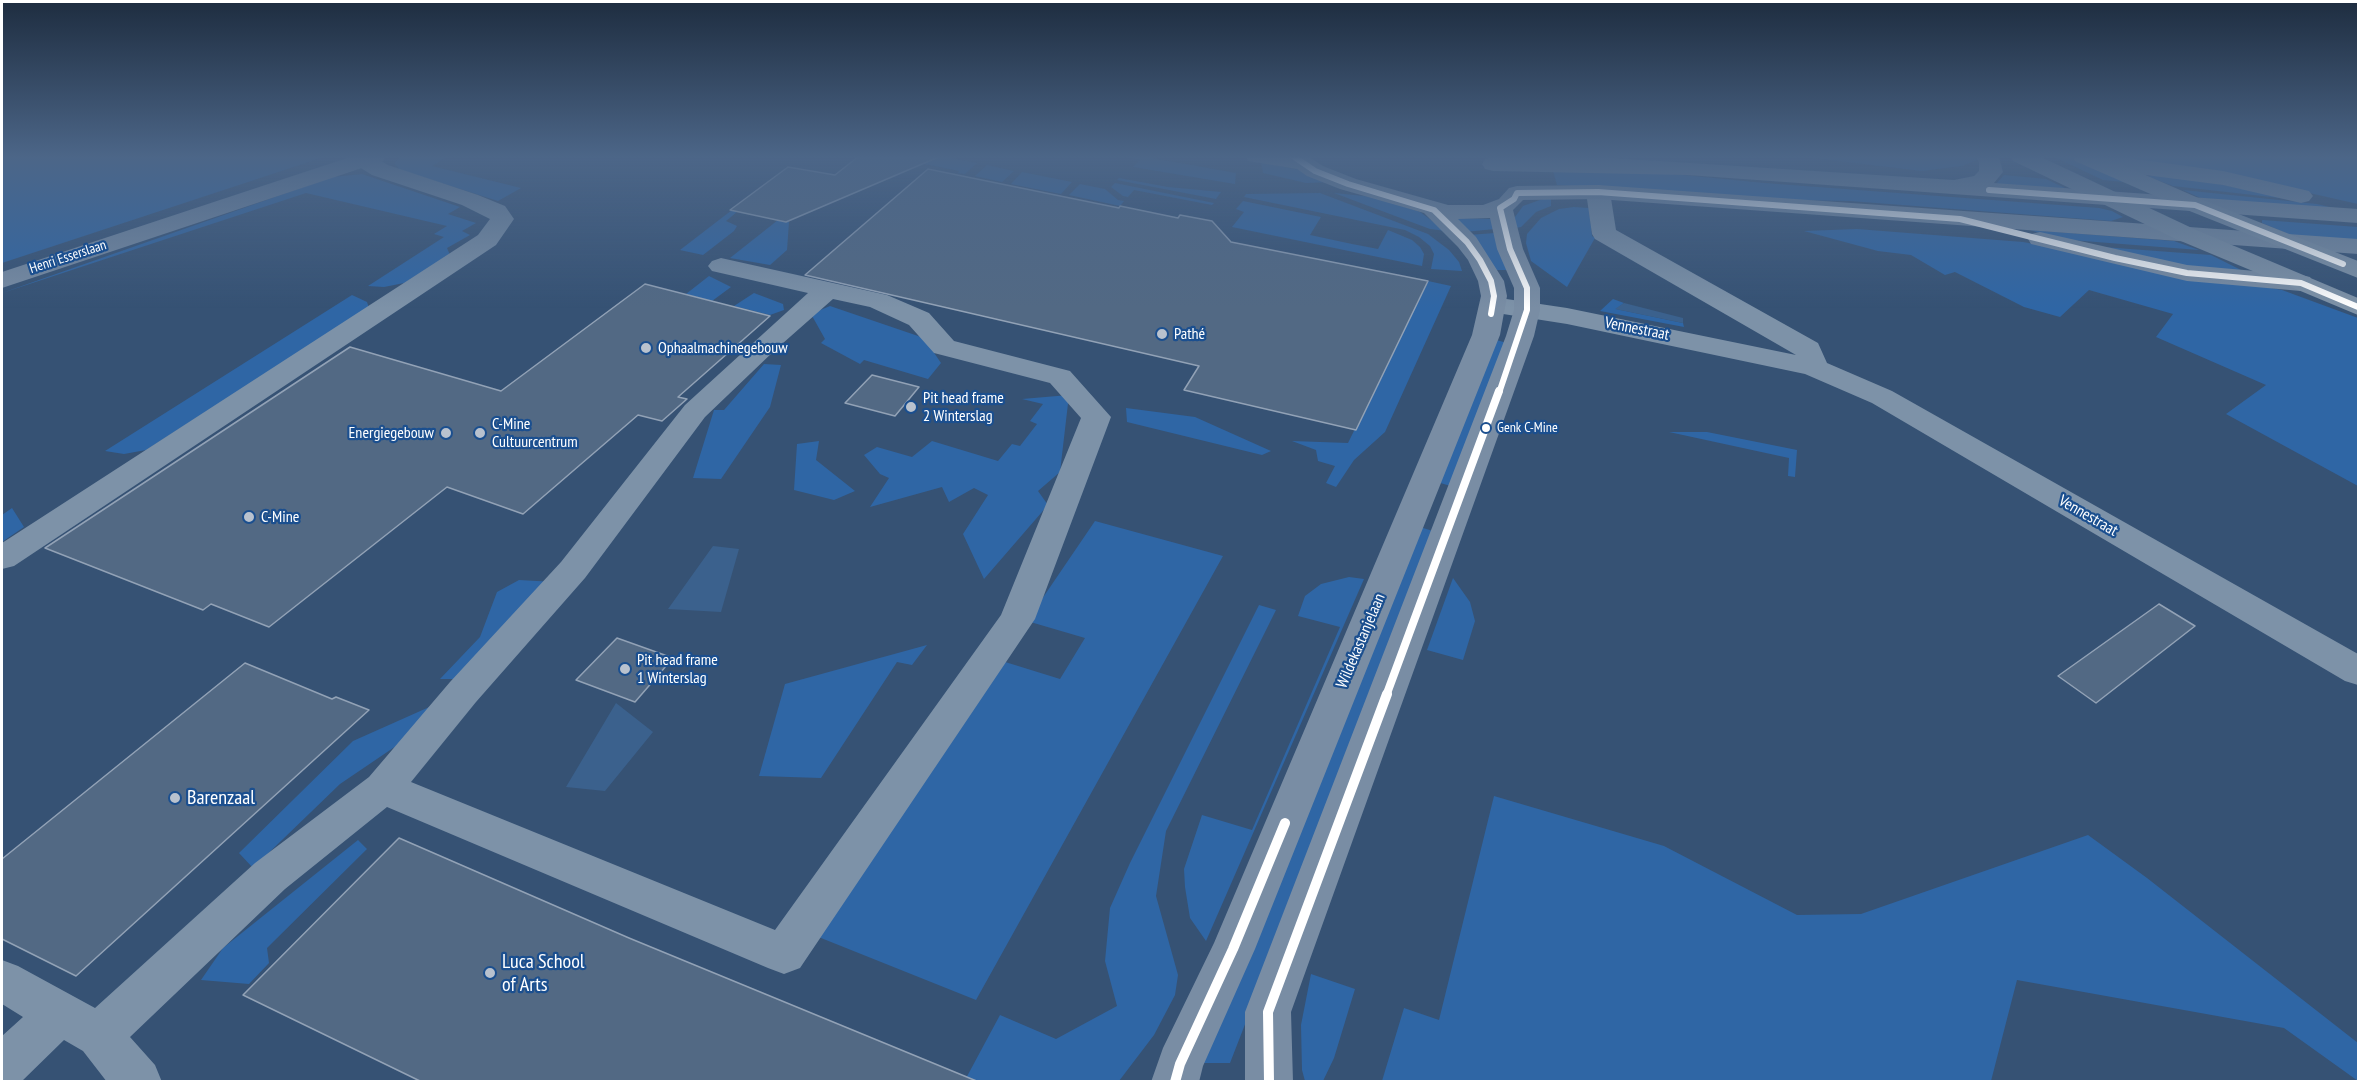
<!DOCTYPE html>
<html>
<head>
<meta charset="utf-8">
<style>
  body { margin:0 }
  #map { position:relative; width:2360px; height:1083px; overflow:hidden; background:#365274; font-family:"PT Sans Narrow",sans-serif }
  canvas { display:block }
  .frame { position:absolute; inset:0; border:3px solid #fff; pointer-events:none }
</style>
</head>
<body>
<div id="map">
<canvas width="2360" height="1083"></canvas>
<div class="frame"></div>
</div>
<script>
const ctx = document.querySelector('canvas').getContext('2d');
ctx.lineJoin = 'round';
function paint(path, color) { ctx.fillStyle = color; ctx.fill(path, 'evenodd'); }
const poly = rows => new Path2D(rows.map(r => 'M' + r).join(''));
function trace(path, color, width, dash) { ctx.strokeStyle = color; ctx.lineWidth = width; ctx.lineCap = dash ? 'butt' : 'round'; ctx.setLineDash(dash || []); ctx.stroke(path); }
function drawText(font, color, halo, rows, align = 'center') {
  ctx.font = font + ' "PT Sans Narrow",sans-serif'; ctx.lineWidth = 4.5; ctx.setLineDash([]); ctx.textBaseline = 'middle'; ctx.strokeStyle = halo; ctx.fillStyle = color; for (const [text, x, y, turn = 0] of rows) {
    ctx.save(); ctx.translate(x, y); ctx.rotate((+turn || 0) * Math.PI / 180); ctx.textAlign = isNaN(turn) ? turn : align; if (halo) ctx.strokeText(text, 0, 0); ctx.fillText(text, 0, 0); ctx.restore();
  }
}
paint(poly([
  [2,156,327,156,2,263],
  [401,156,448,156,432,166,521,188,498,201,400,170,394,163],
  [886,156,941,156,977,163,965,174,958,173,959,171],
  [1122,156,1141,156,1236,173,1235,184,1133,167,1140,160],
  [1796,156,1974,156,1977,160,1962,166,1922,171],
  [2052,156,2068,156,2124,182,2103,180],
  [2105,156,2358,156,2358,204,2243,178],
  [1261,162,1300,170,1330,182,1306,183,1263,173],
  [987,165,1014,171,1002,182,975,176],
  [1553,171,1673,174,1764,183,2099,208,2112,211,2123,217,2111,221,1850,201,1739,199,1557,185],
  [1022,172,1072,182,1061,194,1011,184],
  [362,174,460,207,448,214,476,223,462,231,470,235,447,248,450,255,404,283,384,287,368,286,444,237,434,234,447,226,306,193,2,293,332,177],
  [2004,175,2046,179,2067,189,1996,184],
  [2151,175,2179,176,2298,200,2173,186,2149,177],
  [1119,178,1168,187,1221,192,1216,199,1117,180],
  [1115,183,1214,203,1212,205,1134,190,1128,197,1123,196,1111,187],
  [1080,184,1105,189,1118,200,1124,201,1120,206,1069,195],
  [2183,190,2317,204,2333,208,2209,202],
  [1320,193,1428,234,1449,250,1459,262,1462,271,1431,269,1434,254,1430,246,1419,237,1405,230,1244,197,1246,194],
  [1334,193,1374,197,1420,212,1446,231,1430,229],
  [1551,196,1551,206,1536,212,1521,227,1515,228,1515,217,1523,206],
  [1243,201,1321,217,1310,235,1352,244,1378,249,1388,230,1412,240,1420,247,1424,254,1422,266,1232,227,1244,212,1236,209],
  [1574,207,1589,208,1592,236,1595,238,1567,287,1531,261,1526,243,1527,234,1541,218,1559,209],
  [732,210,738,211,726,221,737,226,734,231,703,255,680,250],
  [1455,218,1491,219,1495,229,1464,232],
  [778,220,789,222,787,250,770,265,730,258],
  [2262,220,2358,227,2358,243,2296,237,2262,223],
  [1857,229,2023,242,2282,290,2358,318,2358,486,2226,414,2266,385,2156,337,2173,314,2089,290,2060,317,2024,307,1955,272,1945,275,1911,255,1878,251,1804,231],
  [2030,230,2174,241,2199,250,2058,239],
  [1495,233,1512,270,1495,270,1468,235],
  [2089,246,2211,255,2247,273,2189,268],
  [709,276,731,287,712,301,686,294],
  [1428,281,1451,286,1385,432,1354,460,1336,487,1326,483,1335,466,1318,461,1316,450,1292,441,1348,443],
  [754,293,783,304,784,310,770,315,734,306],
  [352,295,367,302,369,308,146,450,124,454,105,451],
  [1613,299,1624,303,1616,309,1683,323,1684,327,1600,311],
  [830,306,924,338,941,363,928,379,864,360,860,364,821,343,825,339,811,314],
  [1493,339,1507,343,1454,487,1437,482],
  [764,364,781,365,770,407,721,479,693,478,714,410,724,410],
  [1069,395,1060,472,1038,491,1048,505,984,579,963,534,988,495,974,488,949,502,942,487,870,507,889,478,880,474,864,455,877,447,912,457,932,441,998,461,1012,444,1020,446,1037,424,1030,421,1043,404,1022,399],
  [1126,408,1195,417,1271,451,1262,455,1127,422],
  [1669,432,1707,432,1797,450,1795,477,1788,476,1789,458],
  [819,441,816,460,855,491,834,500,794,490,797,444],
  [12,508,24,527,2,542,2,515],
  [1095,521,1223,556,976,1000,816,936,1002,661,1060,679,1085,638,1027,621],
  [1420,527,1436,532,1230,1063,1202,1063],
  [1349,577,1364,579,1206,941,1190,918,1185,887,1184,869,1202,815,1252,830,1340,627,1298,616,1305,596,1321,584],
  [1453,578,1470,602,1475,621,1463,660,1427,650],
  [519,580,555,582,464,679,440,679,480,637,497,592],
  [1259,605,1276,610,1166,831,1156,896,1178,975,1175,995,1154,1035,1119,1081,964,1082,1000,1015,1056,1039,1117,1006,1105,961,1110,908,1130,863],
  [927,645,912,665,897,662,821,778,759,776,785,684],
  [445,700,430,723,340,784,253,868,239,853,353,741],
  [1494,796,1664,846,1797,915,1861,914,2088,835,2147,878,2358,1043,2358,1081,2284,1028,2017,980,1991,1081,1382,1081,1404,1008,1439,1020],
  [358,840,367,849,267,948,269,963,249,984,201,980,223,948],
  [1311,974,1355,989,1334,1058,1323,1081,1305,1081,1302,1070,1301,1025]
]), '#2f66a5');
paint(poly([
  [1624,303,1683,318,1683,323,1615,309],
  [713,546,739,549,721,612,668,609],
  [616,703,653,732,605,791,566,787]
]), '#3b618d');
const building = poly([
  [859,156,941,156,786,222,730,210,788,167,835,175,859,156],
  [928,169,1119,208,1120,206,1178,218,1180,215,1212,221,1231,242,1428,281,1356,430,1184,390,1199,366,805,275,928,169],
  [645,284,770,316,678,397,687,399,662,421,638,415,523,514,447,487,269,627,211,604,203,610,45,548,350,347,501,391,645,284],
  [872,375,919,387,895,416,845,403,872,375],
  [2159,604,2195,626,2096,703,2058,676,2159,604],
  [617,638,673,658,635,702,576,680,617,638],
  [245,663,332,699,336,697,369,710,76,976,2,939,2,859,245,663],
  [399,838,629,938,979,1082,422,1082,243,995,399,838]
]);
paint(building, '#526984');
trace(building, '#92a2b6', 1.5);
paint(poly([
  [355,156,373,156,388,165,478,195,505,206,514,219,496,245,14,566,2,569,2,543,478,235,490,219,462,205,372,175,356,165,353,160,355,156],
  [1598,185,1606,187,1610,192,1616,230,1818,343,1827,363,1892,391,2358,654,2358,685,2345,681,1872,403,1805,374,1567,324,1484,311,1480,305,1484,299,1493,297,1567,308,1796,355,1595,239,1592,234,1586,192,1590,187,1598,185],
  [721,258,887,295,929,313,954,341,1070,371,1111,417,1035,619,800,968,784,974,768,968,387,807,285,889,130,1037,155,1065,162,1082,107,1082,83,1051,64,1040,21,1082,2,1082,2,1036,23,1017,2,1004,2,960,18,966,95,1008,255,863,369,777,450,682,561,562,685,405,808,293,712,271,708,266,712,261,721,258],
  [833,299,870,307,909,325,934,353,1050,383,1081,418,1001,615,775,930,411,782,476,702,585,578,705,417,774,351,833,299]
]), '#7d92a8');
paint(poly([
  [353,156,386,156,383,161,2,288,2,272,353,156],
  [1245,156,1308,156,1323,166,1356,179,1448,205,1483,205,1499,199,1509,188,1517,186,1598,185,2358,239,2358,254,1598,199,1523,200,1513,210,1523,249,1540,288,1540,310,1534,336,1291,1012,1293,1082,1245,1082,1245,1012,1506,336,1514,310,1514,288,1497,249,1490,218,1458,219,1476,237,1504,281,1507,296,1500,335,1255,949,1203,1066,1199,1082,1151,1082,1163,1048,1214,943,1472,335,1481,296,1478,281,1468,260,1458,247,1424,213,1340,189,1307,176,1297,169,1248,161,1245,156],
  [1975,156,1999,156,2003,172,1994,183,2358,209,2358,223,1687,175,1493,171,1485,169,1482,164,1485,159,1493,157,1614,158,1954,180,1974,176,1979,171,1979,162,1975,156],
  [2075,156,2114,156,2223,171,2309,191,2313,196,2309,201,2301,203,2223,185,2130,173,2086,164,2078,162,2075,156],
  [2040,232,2187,265,2301,275,2310,277,2314,283,2310,289,2301,291,2187,281,2031,244,2028,239,2031,234,2040,232]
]), '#798da4');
paint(poly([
  [2010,156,2039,156,2194,229,2358,298,2358,315,2176,239,2013,161,2010,156],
  [2072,156,2102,156,2203,200,2358,261,2358,278,2187,210,2075,161,2072,156]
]), '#7e92a7');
trace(poly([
  [1293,156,1315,171,1348,184,1434,210,1467,242,1480,260,1491,281,1494,296,1491,314],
  [1989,190,2195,205,2343,264],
  [1499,393,1527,310,1527,288,1510,249,1500,208,1514,199,1517,193,1598,192,1960,219,2115,258,2187,273,2301,283,2358,307]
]), '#fff', 6);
trace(poly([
  [1386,696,1499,391]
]), '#fff', 8);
trace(poly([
  [1175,1082,1180,1064,1233,949,1285,823],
  [1269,1082,1268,1012,1387,694]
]), '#fff', 10);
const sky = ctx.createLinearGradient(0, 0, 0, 308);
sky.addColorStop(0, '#1e2d40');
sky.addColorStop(0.51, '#4c6688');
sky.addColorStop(1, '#4c668800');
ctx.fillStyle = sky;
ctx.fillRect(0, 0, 2360, 308);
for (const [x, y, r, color] of [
  [1162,334,6,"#b9c2ce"],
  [646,348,6,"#b9c2ce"],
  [911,407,6,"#b9c2ce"],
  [1486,428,5,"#fff"],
  [446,433,6,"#b9c2ce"],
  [480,433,6,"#b9c2ce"],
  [249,517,6,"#b9c2ce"],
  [625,669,6,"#b9c2ce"],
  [175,798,6,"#b9c2ce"],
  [490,973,6,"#b9c2ce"]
]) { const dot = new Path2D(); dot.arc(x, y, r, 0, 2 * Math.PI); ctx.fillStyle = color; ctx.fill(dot); trace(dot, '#1b4f8f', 2); }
drawText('14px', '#fff', '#1b4f8f', [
  ["Henri Esserslaan",68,257,-18]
]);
drawText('14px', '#fff', '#1b4f8f', [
  ["Genk C-Mine",1497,428]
], 'left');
drawText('16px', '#fff', '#1b4f8f', [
  ["Vennestraat",1637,329,11],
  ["Vennestraat",2088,516,30],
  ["Wildekastanjelaan",1361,641,-67]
]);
drawText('16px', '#fff', '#1b4f8f', [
  ["Pathé",1174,334],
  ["Ophaalmachinegebouw",658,348],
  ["Pit head frame",923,398],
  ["2 Winterslag",923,416],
  ["C-Mine",492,424],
  ["Cultuurcentrum",492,442],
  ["Energiegebouw",434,433,"right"],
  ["C-Mine",261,517],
  ["Pit head frame",637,660],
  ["1 Winterslag",637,678]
], 'left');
drawText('20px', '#fff', '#1b4f8f', [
  ["Barenzaal",187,798],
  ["Luca School",502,962],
  ["of Arts",502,985]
], 'left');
</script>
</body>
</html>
